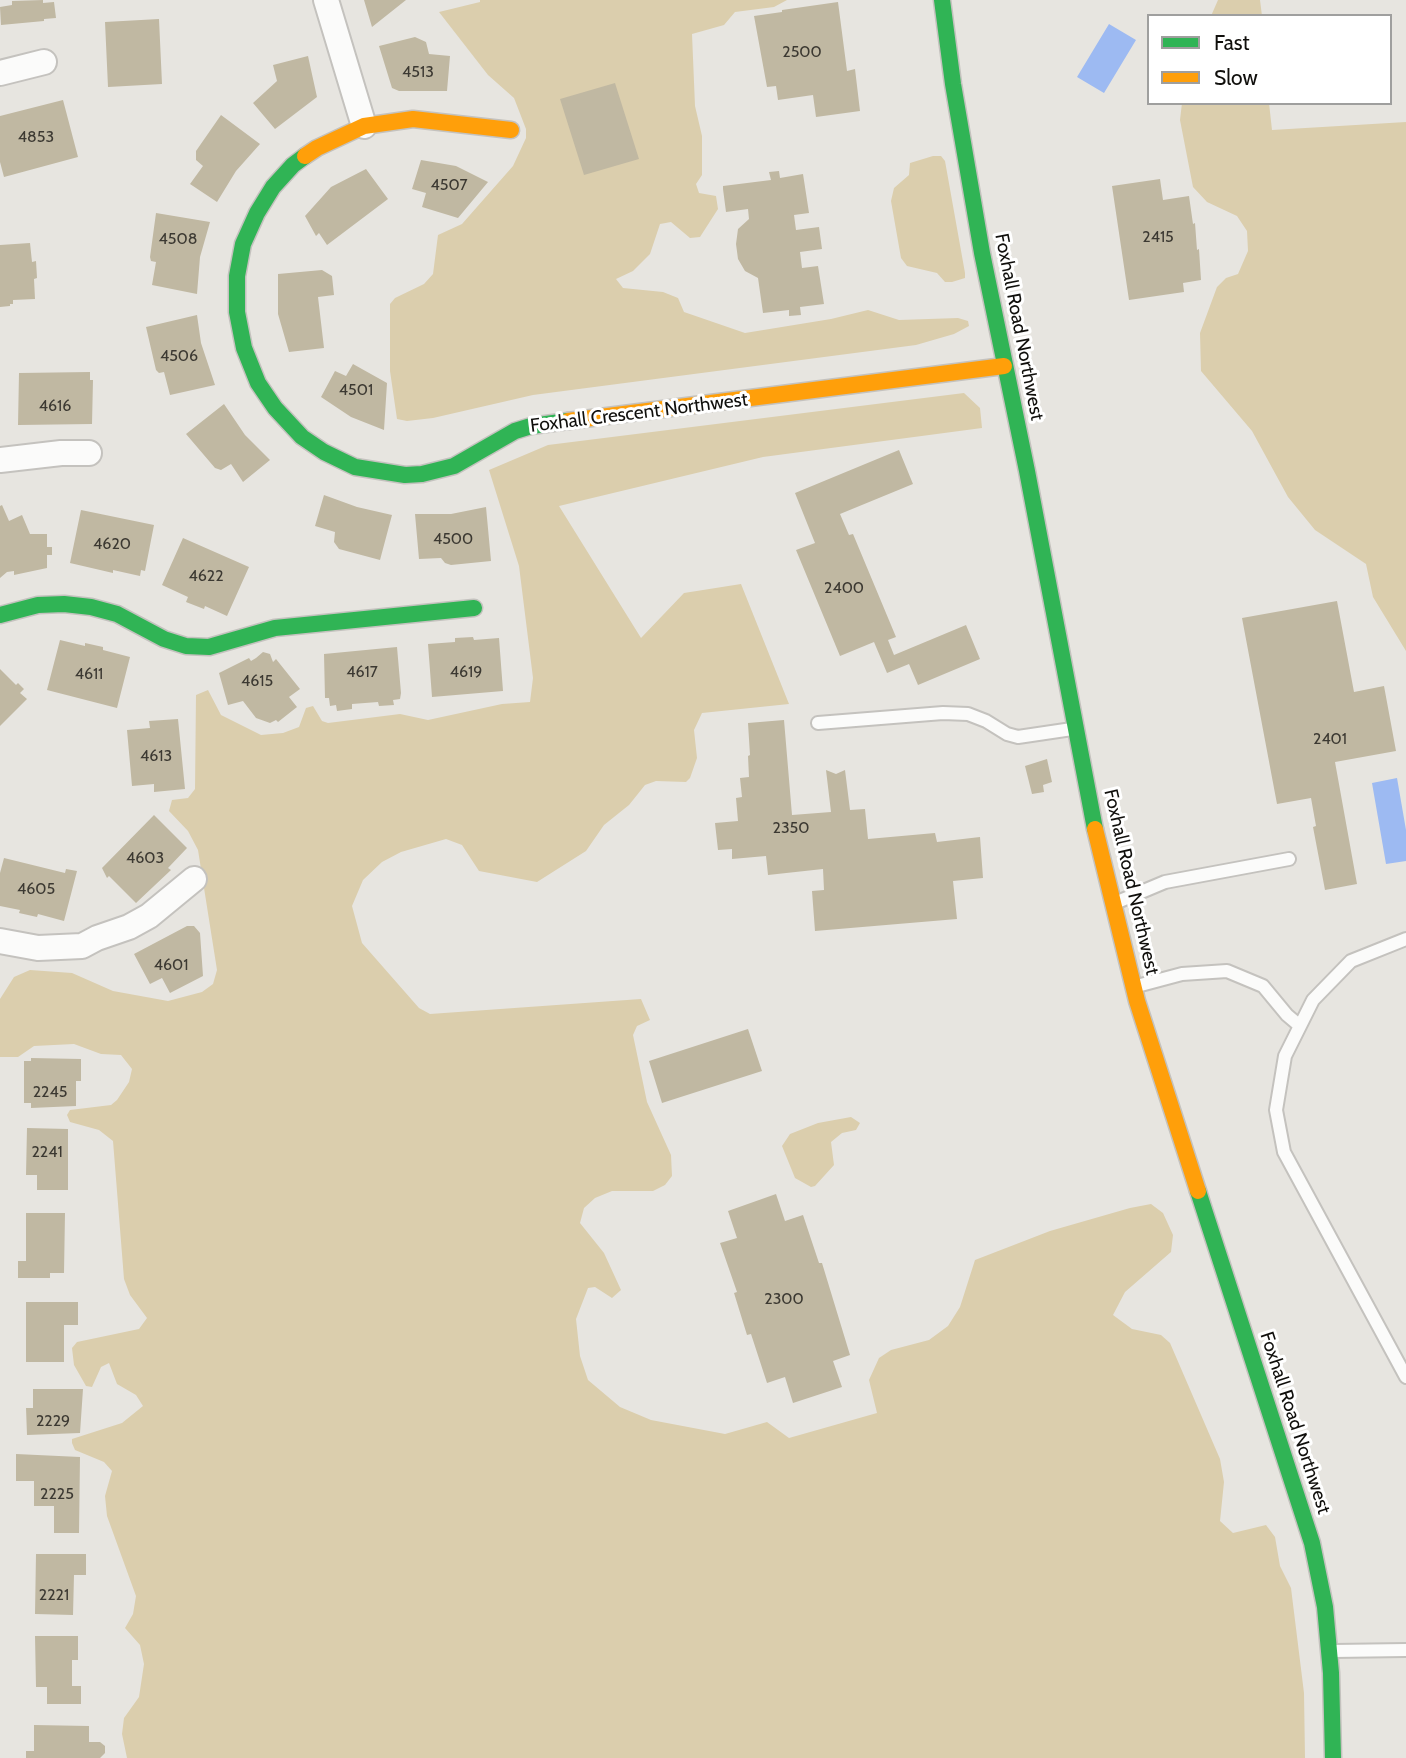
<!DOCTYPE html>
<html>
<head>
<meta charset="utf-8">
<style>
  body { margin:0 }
  #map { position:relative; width:1406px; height:1758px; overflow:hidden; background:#e7e5e0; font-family:Cabin,sans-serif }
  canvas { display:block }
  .legend { position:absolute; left:1147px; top:14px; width:245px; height:91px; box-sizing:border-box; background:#fff; border:2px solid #9f9f9e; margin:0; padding:9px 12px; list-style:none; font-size:21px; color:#100f0c }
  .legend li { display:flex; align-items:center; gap:14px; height:35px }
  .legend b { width:35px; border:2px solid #9f9f9e }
</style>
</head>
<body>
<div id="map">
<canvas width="1406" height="1758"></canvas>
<ul class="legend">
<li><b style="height:9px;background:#30b455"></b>Fast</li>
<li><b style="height:9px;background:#ff9f0a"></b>Slow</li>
</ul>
</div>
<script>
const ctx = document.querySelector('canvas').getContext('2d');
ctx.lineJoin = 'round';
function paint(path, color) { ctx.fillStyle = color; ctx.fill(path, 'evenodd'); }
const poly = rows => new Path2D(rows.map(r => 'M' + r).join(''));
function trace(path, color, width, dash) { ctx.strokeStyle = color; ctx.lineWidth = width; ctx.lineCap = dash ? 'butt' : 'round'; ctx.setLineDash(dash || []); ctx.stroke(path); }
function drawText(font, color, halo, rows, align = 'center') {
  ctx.font = font + ' Cabin,sans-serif'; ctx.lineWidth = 6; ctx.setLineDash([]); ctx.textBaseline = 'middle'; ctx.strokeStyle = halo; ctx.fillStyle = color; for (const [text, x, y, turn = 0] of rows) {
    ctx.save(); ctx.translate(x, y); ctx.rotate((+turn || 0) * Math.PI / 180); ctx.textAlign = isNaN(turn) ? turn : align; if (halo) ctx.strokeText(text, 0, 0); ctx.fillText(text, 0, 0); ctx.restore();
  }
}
paint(poly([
  [480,0,787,0,774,7,735,12,724,25,692,34,695,106,702,136,702,175,696,184,699,193,716,196,718,209,700,237,690,238,671,222,660,224,650,254,633,271,616,279,623,288,663,292,678,298,684,312,745,333,831,319,868,310,899,320,958,318,968,321,969,326,954,334,916,345,533,395,433,418,407,421,397,419,390,371,390,304,395,298,424,284,433,274,438,235,462,224,513,166,526,138,526,129,514,98,488,75,439,12,480,2],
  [1218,0,1260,0,1262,16,1211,16],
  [1182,103,1269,103,1272,130,1406,122,1406,651,1373,597,1366,564,1315,530,1288,497,1252,431,1201,371,1200,333,1217,287,1226,278,1238,274,1248,251,1247,231,1237,216,1207,202,1193,187,1180,120],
  [933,156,941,156,945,161,965,273,965,278,952,282,945,282,937,273,907,266,901,258,891,201,894,188,909,175,910,163],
  [964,393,980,408,982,428,763,457,559,506,641,638,684,593,741,584,789,704,702,713,694,730,697,758,690,778,686,782,656,781,645,785,629,805,604,825,586,851,537,882,479,871,462,845,446,839,401,852,382,862,363,880,352,906,362,943,419,1008,430,1014,641,999,650,1020,637,1026,633,1035,647,1102,671,1155,672,1176,665,1185,653,1191,612,1191,595,1198,584,1208,580,1223,604,1253,621,1290,612,1298,595,1287,588,1288,576,1319,580,1356,588,1380,620,1407,651,1420,725,1434,767,1422,789,1438,877,1413,869,1380,879,1358,891,1350,929,1340,948,1326,960,1307,975,1260,1050,1231,1130,1208,1151,1204,1163,1213,1173,1235,1171,1252,1125,1292,1113,1315,1132,1329,1161,1335,1170,1343,1220,1459,1224,1482,1220,1521,1233,1533,1266,1525,1275,1537,1280,1566,1291,1588,1304,1693,1305,1758,127,1758,122,1734,124,1718,139,1697,144,1664,140,1645,125,1628,133,1614,136,1596,107,1516,105,1496,112,1471,104,1462,75,1450,72,1443,72,1439,122,1423,143,1406,136,1395,117,1384,109,1363,101,1367,92,1387,86,1386,74,1365,72,1348,77,1342,139,1329,147,1318,130,1295,124,1279,113,1141,99,1130,70,1122,67,1115,70,1110,111,1105,117,1100,129,1082,132,1069,121,1055,101,1054,74,1044,34,1046,18,1057,0,1057,0,999,14,977,30,970,72,973,113,991,168,1001,202,992,213,984,217,970,198,850,188,831,169,811,172,800,188,798,195,789,196,695,208,690,221,715,261,735,283,733,299,727,306,708,313,706,322,721,328,723,400,714,428,720,502,704,530,702,533,678,519,566,489,470,548,445],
  [851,1117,860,1123,856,1130,842,1133,831,1142,834,1165,815,1186,811,1187,795,1178,782,1146,790,1134,818,1123]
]), '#dbcead');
paint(poly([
  [1109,24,1136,40,1104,93,1077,77],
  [1397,778,1406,830,1406,861,1386,864,1372,783]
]), '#9dbaf2');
paint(poly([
  [43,0,43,3,54,2,56,18,44,19,44,21,1,25,0,7,12,5,12,1],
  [364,0,406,0,372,27],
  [838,2,847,71,855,69,860,111,816,117,813,95,778,100,776,86,767,87,754,16,782,12,782,10],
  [159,19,162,84,108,87,105,22],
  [415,37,426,42,429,54,450,56,447,91,399,91,392,88,379,46],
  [308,56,317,97,275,129,253,103,277,81,273,65],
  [615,83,639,159,584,175,560,99],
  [63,100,78,157,4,177,0,162,0,116],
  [221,115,260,144,236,171,217,202,190,184,203,166,196,160,196,151],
  [421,160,456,166,488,182,458,218,422,207,426,193,412,189],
  [366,169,388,199,327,245,319,233,316,236,305,216,331,187],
  [779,171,780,178,803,174,809,213,794,215,796,230,819,227,822,249,800,252,802,268,818,266,824,304,800,307,801,315,789,316,789,310,763,313,758,278,745,271,738,259,736,244,738,229,749,219,748,209,726,212,723,189,723,186,771,180,769,172],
  [1160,179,1163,200,1189,196,1193,224,1195,223,1197,250,1199,249,1201,280,1183,283,1184,292,1129,300,1112,186],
  [156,213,210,222,200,257,197,294,152,285,156,262,151,261,150,257],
  [30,243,32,262,36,261,37,278,34,279,35,299,13,300,13,304,10,304,10,306,0,307,0,245],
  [322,270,332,276,334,295,318,297,324,348,289,352,278,314,278,274],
  [197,315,201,343,215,385,170,395,164,372,159,373,156,370,146,327],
  [353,364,387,383,384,430,351,417,321,397,335,371,346,376],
  [90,372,90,380,93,380,92,424,18,425,19,373],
  [224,404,245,435,270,460,243,482,231,464,221,470,215,468,186,434],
  [899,450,913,484,840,514,849,535,853,534,896,637,888,640,894,655,966,625,980,659,918,685,909,664,887,673,874,642,840,656,796,550,815,543,795,493],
  [324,495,357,507,392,515,380,560,339,549,334,542,335,532,315,526],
  [2,505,9,521,22,515,30,534,47,534,47,547,52,547,52,555,47,555,47,568,14,575,14,571,7,572,0,578,0,506],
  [486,507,491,561,451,565,445,563,441,558,419,559,415,514,451,514],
  [81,510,154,525,145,571,141,570,140,576,113,570,113,573,70,563],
  [183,538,249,567,227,616,205,606,204,609,186,602,188,597,162,585],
  [1337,601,1354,692,1384,686,1396,751,1335,762,1357,884,1325,890,1313,827,1316,826,1311,798,1277,804,1242,618],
  [473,637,474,640,499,638,503,691,432,697,428,644,455,642,455,638],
  [60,640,85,646,85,643,103,647,103,650,130,657,117,708,47,690],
  [397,647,401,693,400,699,393,700,394,705,379,706,378,702,352,704,352,709,337,711,336,705,330,706,329,698,325,698,324,654],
  [263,652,270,654,273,662,276,659,300,689,289,697,297,707,278,722,276,720,270,723,256,718,243,701,228,705,219,673,249,658,251,661,256,658],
  [0,669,16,685,18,683,24,689,20,693,27,699,0,726],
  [178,719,185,789,154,792,154,784,132,786,127,730,150,728,149,721],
  [784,720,792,815,831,812,826,770,836,774,845,770,850,810,865,809,868,839,935,833,937,842,980,837,983,878,953,881,957,919,815,931,812,891,824,890,823,869,768,875,766,856,732,859,732,849,718,850,715,823,738,821,736,798,742,797,740,778,749,777,748,756,750,755,748,723],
  [1047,759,1052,782,1043,785,1044,792,1032,794,1025,766],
  [154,815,187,848,168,868,171,870,136,903,109,876,107,878,102,868],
  [4,858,65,873,66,869,77,871,64,921,38,914,37,917,19,913,20,910,0,906,0,873],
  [187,926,194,926,200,933,203,976,170,993,162,978,150,984,134,954],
  [748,1029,762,1071,662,1103,649,1061],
  [31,1058,81,1059,81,1081,76,1081,76,1106,31,1108,31,1103,24,1103,24,1061,31,1061],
  [27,1128,68,1129,68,1190,37,1190,37,1175,26,1175],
  [776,1194,785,1221,803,1215,819,1263,822,1263,850,1355,833,1361,842,1387,793,1403,785,1377,767,1383,751,1334,747,1335,734,1293,737,1292,720,1243,737,1238,728,1211],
  [26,1213,65,1213,64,1273,50,1273,50,1278,18,1278,18,1261,26,1261],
  [26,1302,78,1302,78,1325,64,1325,64,1362,26,1362],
  [33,1389,83,1389,80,1433,27,1435,26,1408,33,1408],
  [16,1454,80,1457,79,1533,54,1533,54,1506,34,1506,34,1481,16,1481],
  [36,1554,86,1554,86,1575,74,1575,73,1615,35,1614],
  [35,1636,78,1636,78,1660,72,1660,72,1686,81,1686,81,1704,47,1704,47,1687,36,1687],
  [34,1725,89,1726,89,1742,100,1742,105,1746,105,1753,100,1758,26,1758,26,1751,34,1751]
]), '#c0b8a2');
const lane = poly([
  [818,723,943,713,968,714,986,721,1007,734,1018,737,1072,729],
  [1115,903,1165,882,1289,859],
  [1406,939,1351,961,1313,1000,1285,1056,1276,1110,1284,1152,1406,1377],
  [1137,986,1182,974,1227,971,1263,986,1287,1015,1300,1026],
  [1333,1651,1406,1650]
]);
const street = poly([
  [326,0,364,126],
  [0,73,44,62],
  [0,460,61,453,89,453],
  [0,941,38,948,82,946,97,938,129,927,149,916,194,879]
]);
const fast = poly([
  [942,0,953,84,982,253,1027,471,1095,829],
  [305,156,293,165,273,187,257,213,243,244,237,276,237,312,244,348,258,383,275,408,302,437,324,452,355,467,405,475,422,474,454,466,515,431,531,426,568,421],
  [0,615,38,605,64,604,91,607,117,614,164,639,186,646,209,647,275,628,474,608],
  [1198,1191,1312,1543,1325,1607,1331,1673,1333,1758]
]);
const slow = poly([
  [305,156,317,148,364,126,413,119,511,130],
  [568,421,1004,366],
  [1095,829,1137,1001,1198,1191]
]);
trace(lane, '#c4c2be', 16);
trace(street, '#c4c2be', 28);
trace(fast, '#c4c2be', 19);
trace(slow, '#c4c2be', 19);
trace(lane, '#fbfbfa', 12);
trace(street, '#fbfbfa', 24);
trace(fast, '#30b455', 16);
trace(slow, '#ff9f0a', 16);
drawText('16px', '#3c3932', null, [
  ["2500",802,52],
  ["4513",418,72],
  ["4853",36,137],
  ["4507",449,185],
  ["2415",1158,237],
  ["4508",178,239],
  ["4506",179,356],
  ["4501",356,390],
  ["4616",55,406],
  ["4500",453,539],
  ["4620",112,544],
  ["4622",206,576],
  ["2400",844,588],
  ["4617",362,672],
  ["4619",466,672],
  ["4611",89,674],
  ["4615",257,681],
  ["2401",1330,739],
  ["4613",156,756],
  ["2350",791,828],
  ["4603",145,858],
  ["4605",36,889],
  ["4601",171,965],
  ["2245",50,1092],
  ["2241",47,1152],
  ["2300",784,1299],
  ["2229",53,1421],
  ["2225",57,1494],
  ["2221",54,1595]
]);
drawText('19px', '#100f0c', '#fff', [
  ["Foxhall Road Northwest",1019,327,79],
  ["Foxhall Crescent Northwest",639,413,-7],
  ["Foxhall Road Northwest",1131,882,77],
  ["Foxhall Road Northwest",1295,1423,72]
]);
</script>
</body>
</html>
